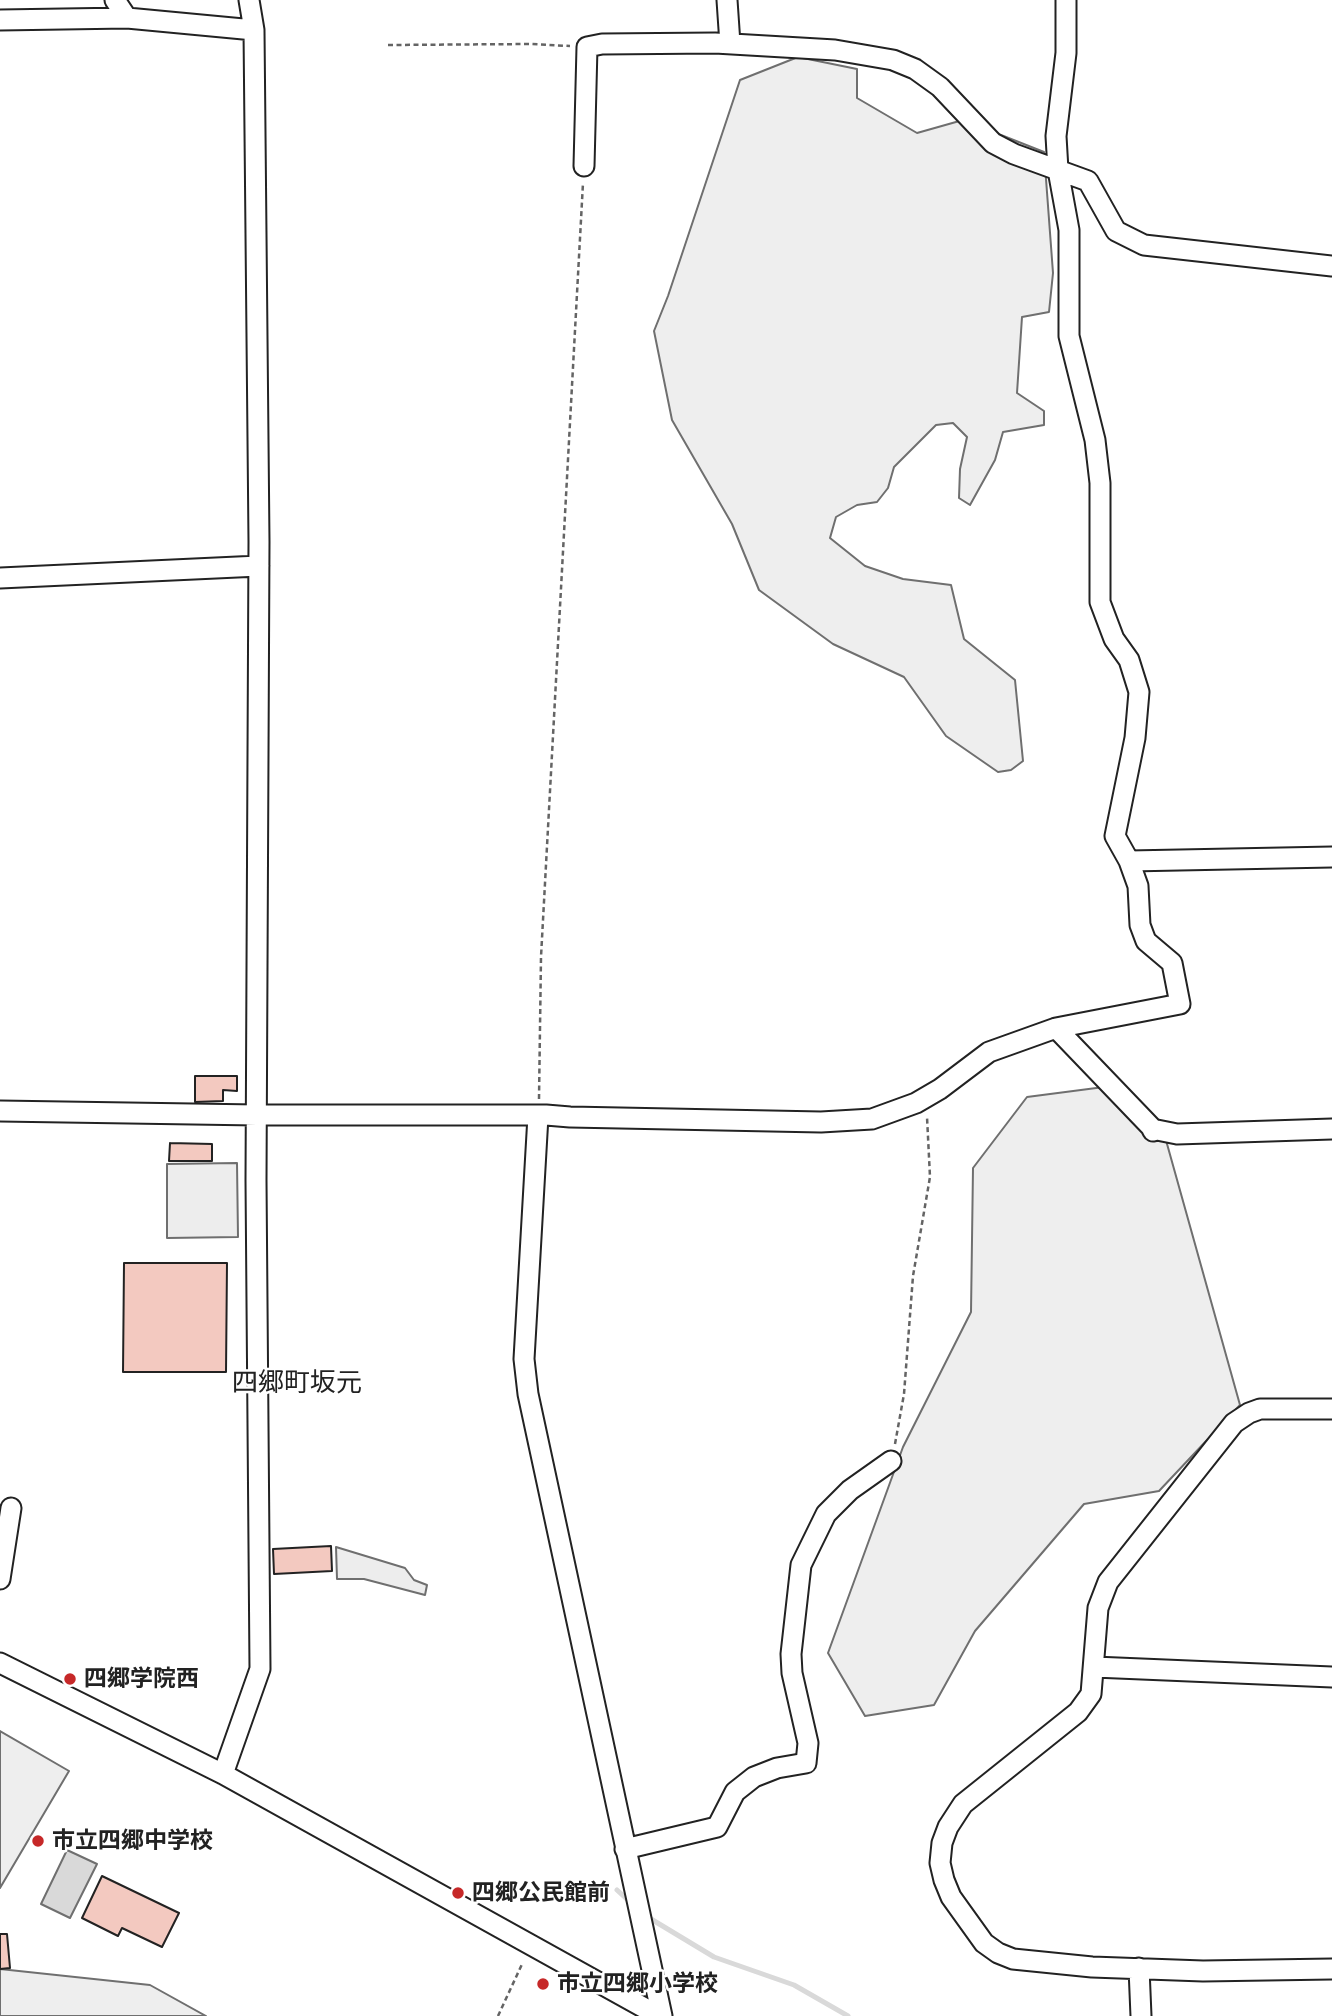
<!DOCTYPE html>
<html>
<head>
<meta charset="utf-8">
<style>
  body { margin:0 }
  canvas { display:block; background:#fff }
</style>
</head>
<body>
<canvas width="1332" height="2016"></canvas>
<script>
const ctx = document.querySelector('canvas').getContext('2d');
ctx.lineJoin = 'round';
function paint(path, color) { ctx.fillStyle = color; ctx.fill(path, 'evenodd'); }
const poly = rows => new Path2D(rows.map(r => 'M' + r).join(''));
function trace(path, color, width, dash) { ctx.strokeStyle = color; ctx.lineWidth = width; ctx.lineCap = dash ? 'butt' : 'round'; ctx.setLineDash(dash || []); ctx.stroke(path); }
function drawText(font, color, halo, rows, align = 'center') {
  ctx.font = font + ' "Zilla Slab","Noto Sans JP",serif'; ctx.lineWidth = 5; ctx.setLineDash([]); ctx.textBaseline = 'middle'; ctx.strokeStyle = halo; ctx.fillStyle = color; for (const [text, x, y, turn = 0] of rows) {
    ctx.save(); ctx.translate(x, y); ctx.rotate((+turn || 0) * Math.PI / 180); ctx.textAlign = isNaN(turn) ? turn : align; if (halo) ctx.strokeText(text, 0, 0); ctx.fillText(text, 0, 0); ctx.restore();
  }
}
const green = poly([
  [798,57,857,69,857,98,917,133,963,120,1044,152,1053,273,1049,312,1022,317,1017,393,1044,411,1044,425,1003,432,995,460,970,505,959,498,960,469,967,437,953,423,936,425,894,467,888,488,877,502,857,505,836,517,830,538,865,566,903,579,951,585,964,639,1015,680,1023,761,1011,770,998,772,946,736,904,677,833,644,759,590,732,524,672,420,654,331,668,296,740,80,798,57],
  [1104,1087,1162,1126,1240,1405,1159,1491,1084,1504,975,1631,934,1705,865,1716,828,1653,903,1447,971,1312,973,1168,1027,1097,1104,1087],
  [0,1731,69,1771,0,1888,0,1731],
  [0,1969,150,1985,206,2016,0,2016,0,1969]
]);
paint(green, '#eee');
trace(green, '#6f6f6f', 2);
const parking = poly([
  [237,1163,238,1237,167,1238,167,1164,237,1163],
  [336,1547,405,1568,414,1580,427,1585,425,1595,364,1579,337,1579,336,1547]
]);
paint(parking, '#ededed');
trace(parking, '#6f6f6f', 2);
const water = poly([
  [67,1850,97,1864,70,1918,41,1904,67,1850]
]);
paint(water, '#d9d9d9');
trace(water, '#6f6f6f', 2);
trace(poly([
  [617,1890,630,1902],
  [646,1916,714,1957,794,1985,848,2016]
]), '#d9d9d9', 5);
const building = poly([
  [195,1076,237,1076,237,1091,223,1090,223,1101,195,1102,195,1076],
  [170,1143,212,1144,212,1161,169,1161,170,1143],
  [124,1263,227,1263,226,1372,123,1372,124,1263],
  [331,1546,332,1571,274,1574,273,1549,331,1546],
  [102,1876,179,1913,162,1947,122,1928,118,1936,82,1918,102,1876],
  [0,1934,7,1934,10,1968,0,1969,0,1934]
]);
paint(building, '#f3c9c0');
trace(building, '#222', 2);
const minor = poly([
  [115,0,127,18],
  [727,0,730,44],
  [0,20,127,18,254,30],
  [584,166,587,47,602,44,715,43,835,50,893,60,915,69,940,87,993,143,1014,154,1088,181,1116,231,1144,245,1332,266],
  [0,578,259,566],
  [1129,861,1332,857],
  [1056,1028,1151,1127,1153,1131,1157,1130,1177,1134,1332,1129],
  [0,1111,257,1115,546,1115,570,1117,821,1122,872,1119,916,1103,940,1089,989,1052,1056,1028,1180,1004,1172,963,1146,941,1140,925,1138,886,1129,861,1115,836,1135,738,1139,692,1129,660,1114,639,1100,602,1100,483,1095,440,1069,336,1069,230,1058,170,1056,136,1066,53,1066,0],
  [538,1116,524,1359,528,1394,662,2016],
  [1332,1409,1260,1409,1249,1413,1234,1423,1108,1582,1098,1608,1091,1694,1078,1712,963,1804,948,1827,942,1843,940,1863,944,1880,951,1897,984,1943,998,1953,1013,1959,1092,1967,1203,1971,1332,1969],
  [0,1579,11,1508],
  [0,1663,223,1774,659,2016],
  [1094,1667,1332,1677],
  [223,1774,260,1669,256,1180,259,542,254,30,249,0],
  [625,1849,717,1827,735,1792,754,1777,777,1768,806,1763,808,1743,792,1673,791,1654,801,1565,826,1514,850,1490,891,1461],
  [1139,1968,1141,2016]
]);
trace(minor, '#222', 23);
trace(poly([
  [388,45,531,44,570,46],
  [539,1099,541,957,583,183],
  [895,1444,904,1394,913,1276,930,1177,927,1117],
  [498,2016,523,1962]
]), '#646464', 2.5, [5, 3.5]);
trace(minor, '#fff', 19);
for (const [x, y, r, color] of [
  [70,1679,7,"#c62828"],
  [38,1841,7,"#c62828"],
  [458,1893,7,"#c62828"],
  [543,1984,7,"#c62828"]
]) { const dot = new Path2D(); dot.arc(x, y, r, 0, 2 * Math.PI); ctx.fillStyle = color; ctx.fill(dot); trace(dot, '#fff', 2.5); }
drawText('bold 23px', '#222', '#fff', [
  ["四郷学院西",84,1679],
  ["市立四郷中学校",52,1841],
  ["四郷公民館前",472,1893],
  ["市立四郷小学校",557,1984]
], 'left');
drawText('26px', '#222', '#fff', [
  ["四郷町坂元",297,1384]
]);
</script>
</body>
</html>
